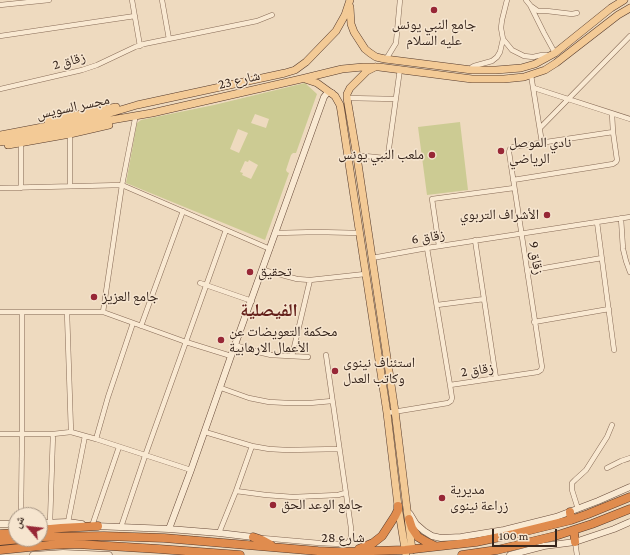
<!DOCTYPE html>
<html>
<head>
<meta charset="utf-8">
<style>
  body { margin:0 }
  #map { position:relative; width:630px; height:555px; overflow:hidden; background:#eedabf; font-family:"Crimson Pro","Noto Naskh Arabic",serif }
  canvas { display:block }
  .north { position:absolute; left:8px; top:507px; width:40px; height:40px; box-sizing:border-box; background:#f6e5cf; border:1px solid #a99887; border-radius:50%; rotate:298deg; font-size:11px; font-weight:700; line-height:16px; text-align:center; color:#36251c }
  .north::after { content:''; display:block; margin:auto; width:14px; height:18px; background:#972736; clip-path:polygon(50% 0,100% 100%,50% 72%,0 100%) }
  .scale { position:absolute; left:492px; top:529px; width:65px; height:18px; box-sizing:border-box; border:2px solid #36251c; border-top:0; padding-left:5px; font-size:12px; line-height:14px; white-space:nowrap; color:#36251c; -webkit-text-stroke:3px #f6e5cf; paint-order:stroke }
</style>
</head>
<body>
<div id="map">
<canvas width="630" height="555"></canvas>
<div class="north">ش</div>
<div class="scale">100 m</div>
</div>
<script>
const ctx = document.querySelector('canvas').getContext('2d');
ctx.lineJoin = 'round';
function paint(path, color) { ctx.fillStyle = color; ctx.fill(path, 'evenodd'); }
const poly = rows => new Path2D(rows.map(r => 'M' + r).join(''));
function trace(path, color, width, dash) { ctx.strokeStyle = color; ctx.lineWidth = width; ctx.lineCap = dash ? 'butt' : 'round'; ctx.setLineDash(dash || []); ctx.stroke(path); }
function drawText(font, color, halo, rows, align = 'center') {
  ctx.font = font + ' "Crimson Pro","Noto Naskh Arabic",serif'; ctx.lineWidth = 3; ctx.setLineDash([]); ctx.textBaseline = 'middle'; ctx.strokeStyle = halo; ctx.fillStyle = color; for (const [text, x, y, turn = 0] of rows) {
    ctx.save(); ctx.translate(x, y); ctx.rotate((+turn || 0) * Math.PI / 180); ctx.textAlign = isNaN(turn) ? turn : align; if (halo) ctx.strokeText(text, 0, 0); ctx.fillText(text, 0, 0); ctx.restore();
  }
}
paint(poly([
  [305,83,317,94,296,153,293,153,291,155,286,170,287,172,289,173,265,240,126,183,137,123,141,120,214,105],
  [255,114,269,119,266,128,251,123],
  [238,129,248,133,239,153,230,149],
  [249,160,258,165,251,179,242,175,243,173,240,172,245,161,248,162],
  [460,122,468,190,427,195,418,127]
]), '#cccb93');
const street = poly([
  [132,0,140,46],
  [162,0,169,39],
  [526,0,530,5,544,33,555,53],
  [0,5,49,0],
  [531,6,538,11,547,11,572,14,577,13],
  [0,36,135,16],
  [503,39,512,50,524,56,533,57,542,55,550,55],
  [385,59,388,56,396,43,400,0],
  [472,70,472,67,474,66,492,61,497,57,500,52,503,39,501,28,502,20,507,0],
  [531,75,542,143],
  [534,88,630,119],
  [0,89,82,70,97,65,135,47,144,44,257,21,272,15],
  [347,98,395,99],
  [540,128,630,36],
  [21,143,21,188],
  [357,157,365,156,384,158,386,157,388,155,400,69],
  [513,180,613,164,616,162,617,160,613,132,612,114],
  [70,186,70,134],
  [0,188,122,185,270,249],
  [621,218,623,249,626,261,630,272],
  [597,222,614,350],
  [276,233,317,232,360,233],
  [475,240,496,378],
  [439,246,432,199,514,188],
  [427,248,450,385],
  [372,258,427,248,630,217],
  [263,270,297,279,310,280,365,274],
  [527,271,602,258],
  [200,283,252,301],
  [437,305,484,299],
  [0,312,103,312,186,342,231,356],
  [67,312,71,432],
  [103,312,122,185,135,119],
  [534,322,609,309],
  [141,326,183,211],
  [235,345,254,351,271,355,308,357],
  [292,356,310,280],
  [221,388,249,398,269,402,289,403,310,403,332,401],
  [387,413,448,403,451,401,452,398,450,385,538,372,541,370,542,367,509,152,510,149,513,147,613,132],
  [205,432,252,446,269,449,287,450,339,449],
  [0,434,53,434,71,432,96,439,191,470],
  [96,439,108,397,133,323],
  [607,468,621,461,630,458],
  [236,491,266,495,293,497,338,495,345,493],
  [578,509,572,490,572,483,575,480,586,470,607,437,612,425],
  [21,515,22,434,22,312],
  [68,522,85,436],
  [50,523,53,434],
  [92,526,119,447],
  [121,527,145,456,226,230],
  [219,533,236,491,252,446],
  [262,538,319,543,341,544,348,543,351,538,351,528,326,355],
  [575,542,577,555]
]);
const secondary = poly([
  [410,514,416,524,424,531,432,536,441,538,461,537,504,530,556,517,598,501,630,487],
  [40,523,68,522,82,524],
  [0,524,16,524],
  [95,526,169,529,219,533,253,537],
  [169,529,191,470,231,356,324,97,328,92,332,93],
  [33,555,63,553,109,555],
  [510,555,544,546,575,542,614,529,630,522]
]);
const primary = poly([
  [350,7,351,24,354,32,365,49,370,53,376,57,385,59,472,70,496,70,521,68,535,64,546,58,555,53,611,8,624,0],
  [375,67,367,71,350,88,347,94,347,98,357,157,395,411,412,550],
  [305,79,317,83,335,96,340,105,341,111,387,413,398,506,406,555],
  [48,121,116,107],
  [0,135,100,116,137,105,285,73,295,70,306,62,336,31,345,15,350,0],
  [0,142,111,120,152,113,301,79,342,69,363,67,379,67,472,79,504,79,524,77,545,70,556,63,618,15,630,8],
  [8,145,70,134,109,125]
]);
const highway = poly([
  [570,512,571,520],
  [409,519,412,528,418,537,425,541,435,546],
  [40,530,61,528,98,526],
  [574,531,575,542],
  [0,534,16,533],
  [40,537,104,536,164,538,318,551,340,552,405,550,476,542,514,534,571,520,588,514,630,497],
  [253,537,262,540,271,545],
  [0,541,21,539],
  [359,549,373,543,382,536,395,516,398,510,398,506],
  [0,550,50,545,76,544,159,549,240,555],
  [462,555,497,550,555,536,592,524,630,509]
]);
trace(street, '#876b57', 5.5);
trace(secondary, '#694c3b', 7);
trace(primary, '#553a2c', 8);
trace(highway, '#553a2c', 9);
trace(street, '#f9e9d2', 4.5);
trace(secondary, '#f9e9d2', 6);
trace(primary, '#f3ca96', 7);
trace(highway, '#e08c4e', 8);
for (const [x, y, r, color] of [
  [434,10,4,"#972736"],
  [501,151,4,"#972736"],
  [432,155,4,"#972736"],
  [547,215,4,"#972736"],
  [250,272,4,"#972736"],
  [94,297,4,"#972736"],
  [221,340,4,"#972736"],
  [335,371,4,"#972736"],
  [442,498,4,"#972736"],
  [273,505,4,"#972736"]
]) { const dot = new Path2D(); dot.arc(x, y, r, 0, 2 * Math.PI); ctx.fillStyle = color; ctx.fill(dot); trace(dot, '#f6e5cf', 1.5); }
drawText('14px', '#36251c', '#f6e5cf', [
  ["جامع النبي يونس",434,25,"center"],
  ["عليه السلام",434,41,"center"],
  ["نادي الموصل",509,143],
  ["الرياضي",509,159],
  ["ملعب النبي يونس",424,155,"right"],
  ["الأشراف التربوي",539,215,"right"],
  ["تحقيق",258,272],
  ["جامع العزيز",102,297],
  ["محكمة التعويضات عن",229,332],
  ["الأعمال الارهابية",229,348],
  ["استئناف نينوى",343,363],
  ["وكاتب العدل",343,379],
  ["مديرية",450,490],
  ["زراعة نينوى",450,506],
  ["جامع الوعد الحق",281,505]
], 'left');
drawText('14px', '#36251c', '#f6e5cf', [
  ["زقاق 2",69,61,-15],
  ["شارع 23",239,80,-13],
  ["مجسر السويس",73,107,-12],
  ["زقاق 6",428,237,-9],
  ["زقاق 9",536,258,81],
  ["زقاق 2",477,370,-8],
  ["شارع 28",343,538]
]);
drawText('bold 18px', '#64211b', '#f6e5cf', [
  ["الفيصلية",269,310]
]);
</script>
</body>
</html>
